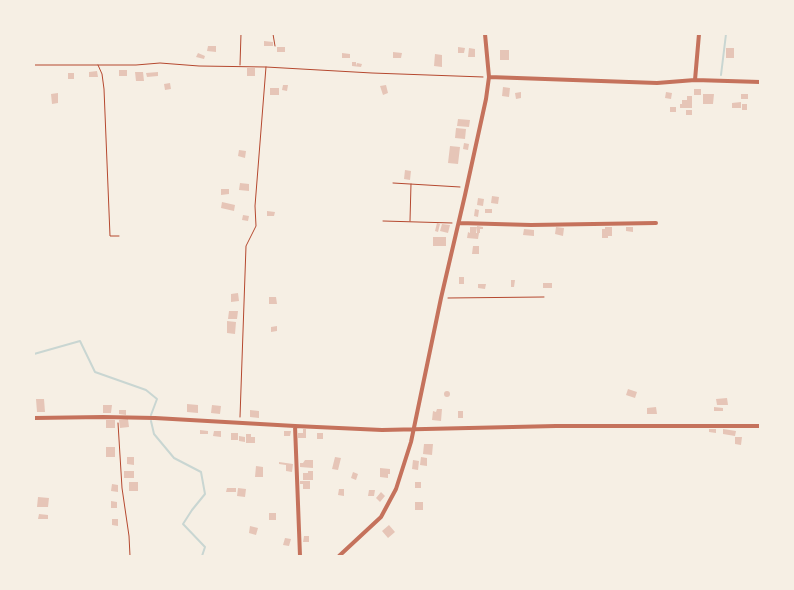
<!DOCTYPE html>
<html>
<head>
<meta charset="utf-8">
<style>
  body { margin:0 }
  #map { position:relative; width:794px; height:590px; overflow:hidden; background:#f6efe4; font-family:"Public Sans",sans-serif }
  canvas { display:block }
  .frame { position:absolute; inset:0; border:35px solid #f6efe4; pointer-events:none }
</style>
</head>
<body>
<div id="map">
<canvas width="794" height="590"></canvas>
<div class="frame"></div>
</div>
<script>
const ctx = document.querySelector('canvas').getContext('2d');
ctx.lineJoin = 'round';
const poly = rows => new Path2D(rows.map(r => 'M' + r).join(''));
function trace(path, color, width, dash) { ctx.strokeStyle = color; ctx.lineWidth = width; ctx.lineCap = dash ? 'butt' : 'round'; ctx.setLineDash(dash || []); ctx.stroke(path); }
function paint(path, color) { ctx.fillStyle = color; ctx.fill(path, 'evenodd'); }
trace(poly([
  [721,75,726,34],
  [34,354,80,341,95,372,146,390,157,399,151,415],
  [151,421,154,434,174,458,201,472,205,494,192,510,183,524,205,547,202,556]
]), '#c9d6d2', 2);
paint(poly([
  [264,41,273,42,273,46,264,46],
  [208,46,216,46,216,52,207,51],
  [277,47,285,47,285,52,277,52],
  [458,47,465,48,464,53,458,53],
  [469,48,475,49,475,57,468,57],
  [726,48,734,48,734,58,726,58],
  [500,50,509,50,509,60,500,60],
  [393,52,402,53,401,58,393,58],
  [198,53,205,56,204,59,196,57],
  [342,53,350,54,350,58,342,58],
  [435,54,442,55,442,67,434,66],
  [352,62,356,62,356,66,357,63,362,64,361,67,352,66],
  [247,68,255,68,255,76,247,76],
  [119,70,127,70,127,76,119,76],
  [97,71,98,77,89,77,89,72],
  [135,72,143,72,144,81,136,81],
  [158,72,158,76,147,77,146,73],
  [68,73,74,73,74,79,68,79],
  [170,83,171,89,165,90,164,84],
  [283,85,288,85,287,91,282,90],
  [386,85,388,93,383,95,380,86],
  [503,87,510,88,509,97,502,96],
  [270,88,279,88,279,95,270,95],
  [694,89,701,89,701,95,694,95],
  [521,92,521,98,516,99,515,93],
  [666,92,672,93,671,99,665,98],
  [58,93,58,103,52,104,51,94],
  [703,94,714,94,713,104,703,104],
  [741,94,748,94,748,99,741,99],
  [687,96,692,96,692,108,680,108,680,104,687,104,682,104,682,100,687,100],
  [741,102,741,108,732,108,732,103],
  [742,104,747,104,747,110,742,110],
  [670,107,676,107,676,112,670,112],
  [686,110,692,110,692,115,686,115],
  [458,119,470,120,469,127,457,126],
  [456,128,466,129,465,139,455,138],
  [464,143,469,144,468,150,463,149],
  [450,146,460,147,458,164,448,163],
  [239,150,246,151,245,158,238,156],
  [405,170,411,171,410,180,404,179],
  [240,183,249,184,249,191,239,190],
  [221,189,229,189,229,194,221,195],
  [492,196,499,197,498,204,491,203],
  [478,198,484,199,483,206,477,205],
  [222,202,235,205,234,211,221,208],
  [475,209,479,210,478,217,474,216],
  [485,209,492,209,492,213,485,213],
  [267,211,275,212,274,216,267,216],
  [243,215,249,216,248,221,242,220],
  [437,223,440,224,438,232,435,231],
  [442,224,450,225,448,233,440,231],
  [477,226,483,227,483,229,480,229,480,233,477,233],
  [470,227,477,227,476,233,473,233,479,233,478,239,467,238,468,232,470,233],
  [556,227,564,228,563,236,555,234],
  [605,227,612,227,612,236,608,236,608,238,602,238,602,229,605,229],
  [626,227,633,227,633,232,626,231],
  [524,229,534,230,534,236,523,235],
  [433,237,446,237,446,246,433,246],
  [473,246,479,246,479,254,472,254],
  [459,277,464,277,464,284,459,284],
  [511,280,515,280,514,287,511,287],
  [543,283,552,283,552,288,543,288],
  [478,284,486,284,485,289,478,288],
  [238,293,239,301,231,302,231,294],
  [269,297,276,297,277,304,269,304],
  [229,311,238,311,237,319,228,319],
  [227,321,236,322,235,334,227,333],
  [277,326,277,331,271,332,271,327],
  [628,389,637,392,635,398,626,395],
  '444 394a3 3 0 1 1 6 0a3 3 0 1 1-6 0Z',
  [727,398,728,405,717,405,716,399],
  [36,399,44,399,45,412,37,412],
  [187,404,198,405,198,413,187,412],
  [103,405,112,405,111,413,103,413],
  [212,405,221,406,220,414,211,413],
  [656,407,657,414,647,414,647,408],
  [714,407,723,408,723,411,714,411],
  [437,409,442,409,441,421,432,420,433,411,436,412],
  [119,410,126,410,126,415,119,414],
  [250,410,259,411,259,418,250,417],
  [458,411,463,411,463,418,458,418],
  [128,419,129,427,120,428,119,420],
  [106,420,115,420,115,428,106,428],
  [303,429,306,429,306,438,298,438,298,433,303,433],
  [709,429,716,429,716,433,709,432],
  [723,429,736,431,735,436,723,434],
  [200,430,208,431,208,434,200,434],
  [214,431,221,431,221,437,213,436],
  [284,431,291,431,290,436,284,436],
  [231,433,238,433,238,440,231,440],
  [317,433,323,433,323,439,317,439],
  [246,434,251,434,251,437,255,437,255,443,246,443],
  [239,436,245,437,245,442,239,441],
  [735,437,742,437,741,445,735,444],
  [424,444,433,444,432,455,423,454],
  [106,447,115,447,115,457,106,457],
  [127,457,134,457,134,465,127,464],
  [335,457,341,458,338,470,332,469],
  [421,457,427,458,427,466,420,465],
  [305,460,313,460,313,468,300,467,300,463,303,463],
  [413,460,419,461,418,470,412,469],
  [279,462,293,464,292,472,286,471,286,465,279,464],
  [256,466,263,467,263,477,255,477],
  [380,468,390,469,390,474,388,474,388,478,380,477],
  [124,471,134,471,134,478,124,478],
  [308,471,313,471,313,480,303,480,303,473,308,473],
  [353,472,358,474,356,480,351,478],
  [300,481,310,481,310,489,303,489,303,484,300,484],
  [129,482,138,482,138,491,129,491],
  [415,482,421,482,421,488,415,488],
  [112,484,118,485,118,492,111,491],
  [227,488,236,488,236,492,226,492],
  [238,488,246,489,245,497,237,496],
  [339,489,344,489,344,496,338,495],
  [369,490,375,490,374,496,368,496],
  [381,492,385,496,380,502,376,498],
  [38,497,49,498,48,507,37,507],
  [111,501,117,502,117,508,111,508],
  [415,502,423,502,423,510,415,510],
  [269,513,276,513,276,520,269,520],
  [39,514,48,515,48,519,38,519],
  [112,519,118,519,118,526,112,525],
  [389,525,395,532,388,538,382,531],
  [250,526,258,528,256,535,249,533],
  [304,536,309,536,309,542,303,542],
  [285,538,291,539,289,546,283,545]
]), '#e6c5b7');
trace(poly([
  [273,34,275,46],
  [34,65,136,65,160,63,199,66,266,67,372,73,483,77],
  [98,65,102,74,104,89,110,236,119,236],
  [240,65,241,34],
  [393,183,460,187],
  [383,221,452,223],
  [410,221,411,184],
  [448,298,544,297],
  [240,417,246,246,256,226,255,206,266,67],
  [118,423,122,488,129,536,130,556]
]), '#b5482f', 1);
trace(poly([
  [489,77,657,83,695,80,760,82],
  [695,80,699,34],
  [459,223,531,225,656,223],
  [34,418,103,417,155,418,295,426,382,430,556,426,760,426],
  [295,426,300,556],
  [339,556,381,517,396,489,411,442,441,298,465,195,486,99,489,77,485,34]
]), '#c5725c', 4);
</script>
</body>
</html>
